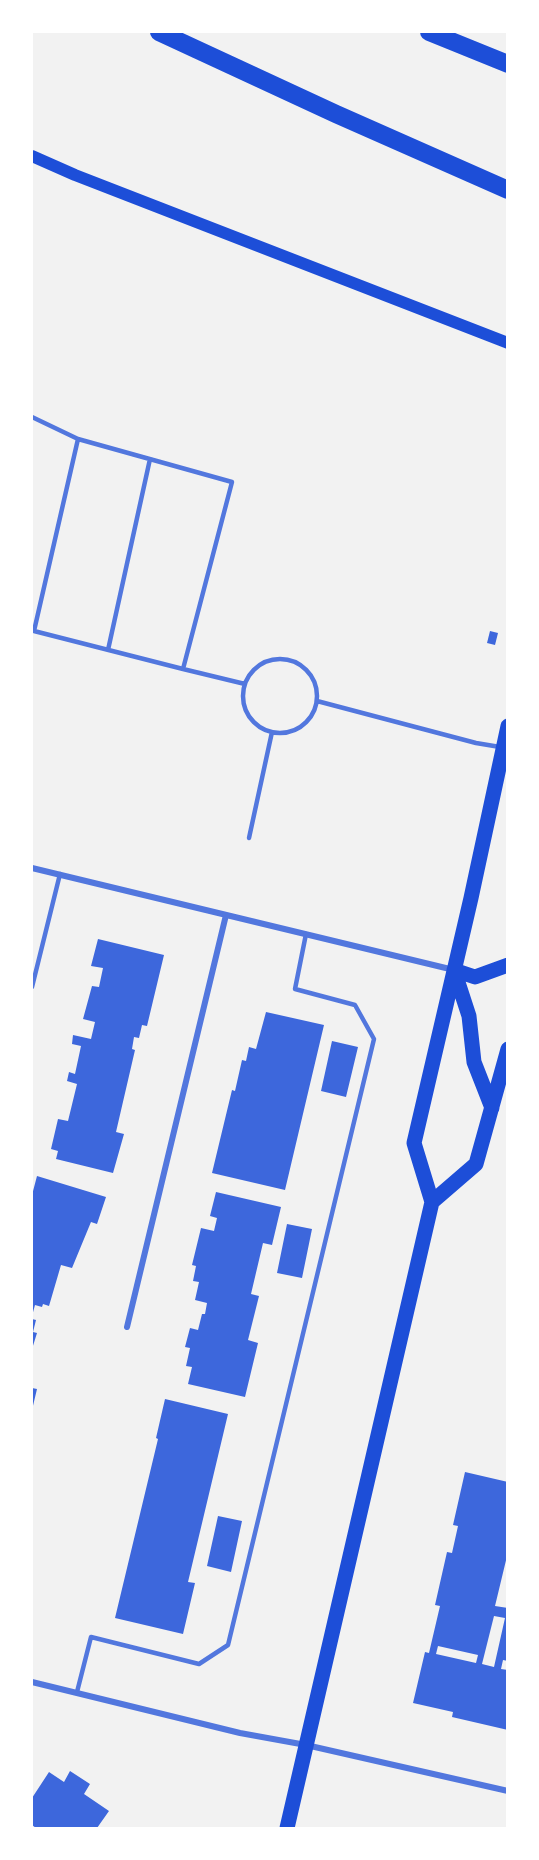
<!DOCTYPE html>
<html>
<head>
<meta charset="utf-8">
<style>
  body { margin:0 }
  #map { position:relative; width:539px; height:1860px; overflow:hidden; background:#f2f2f2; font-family:"PT Sans Narrow",sans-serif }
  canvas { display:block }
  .frame { position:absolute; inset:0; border:33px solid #fff; pointer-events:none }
</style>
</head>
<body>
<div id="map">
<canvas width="539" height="1860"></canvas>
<div class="frame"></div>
</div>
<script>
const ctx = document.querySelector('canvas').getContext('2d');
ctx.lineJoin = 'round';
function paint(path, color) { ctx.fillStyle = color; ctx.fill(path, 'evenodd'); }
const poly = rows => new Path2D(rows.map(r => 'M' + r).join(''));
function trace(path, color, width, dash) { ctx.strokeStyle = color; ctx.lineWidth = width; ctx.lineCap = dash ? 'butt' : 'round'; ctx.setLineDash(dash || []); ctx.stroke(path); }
paint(poly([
  [490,631,498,633,495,645,487,643],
  [98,939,164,955,147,1026,142,1025,139,1038,134,1037,132,1049,135,1050,116,1132,124,1134,113,1173,56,1159,58,1151,51,1149,58,1119,68,1121,77,1084,67,1081,69,1072,75,1074,81,1046,72,1044,73,1035,91,1039,95,1022,83,1019,92,986,99,987,103,968,91,966],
  [266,1012,324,1025,285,1190,212,1173,232,1090,235,1091,242,1060,246,1061,249,1047,256,1049],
  [332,1041,358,1047,346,1097,321,1091],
  [37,1176,106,1197,97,1224,91,1222,72,1268,61,1265,49,1306,43,1304,42,1307,35,1305,32,1316,32,1195],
  [216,1192,281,1207,272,1245,263,1243,251,1294,259,1296,248,1340,258,1343,245,1397,188,1384,192,1367,186,1366,190,1348,185,1347,190,1328,198,1330,202,1314,205,1314,207,1303,195,1300,199,1282,193,1281,196,1266,192,1265,201,1228,214,1231,217,1218,210,1216],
  [287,1224,312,1229,302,1278,277,1273],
  [32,1319,36,1320,33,1332,37,1333,32,1349],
  [32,1388,37,1389,32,1410],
  [165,1399,228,1414,188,1582,195,1583,183,1634,115,1618,158,1439,156,1438],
  [465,1472,508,1482,508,1552,495,1606,508,1608,508,1661,503,1660,501,1669,508,1670,508,1730,452,1717,453,1712,413,1703,425,1652,429,1653,440,1606,435,1605,447,1552,452,1553,458,1526,453,1525],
  [494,1616,505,1618,494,1667,482,1664],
  [438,1646,478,1655,476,1663,436,1654],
  [218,1516,242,1521,231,1572,207,1566],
  [70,1771,90,1784,84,1794,109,1811,97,1828,36,1828,32,1825,32,1798,49,1772,64,1782]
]), '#3d67dc');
trace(poly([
  [32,417,78,439],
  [108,650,150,459],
  '243 696a37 37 0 1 1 74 0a37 37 0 1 1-74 0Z',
  [183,669,232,482,78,439,34,631,183,669,245,684],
  [317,701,476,743,500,747],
  [249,838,272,732],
  [32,987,60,874],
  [77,1692,91,1637,199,1664,228,1645,374,1039,355,1005,295,989,306,934]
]), '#5277de', 4.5);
trace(poly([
  [32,868,454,970],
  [127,1327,226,915],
  [32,1682,240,1733,306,1745,508,1791]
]), '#5277de', 6);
trace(poly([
  [32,156,75,175,508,343]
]), '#1d4ed8', 12);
trace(poly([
  [454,970,469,1016,474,1062,492,1108],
  [454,970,475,977,508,965],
  [432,1202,476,1164,508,1049],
  [287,1828,432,1202,414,1143,471,898,508,726]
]), '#1d4ed8', 15);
trace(poly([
  [159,32,336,114,508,190],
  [429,32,508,64]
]), '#1d4ed8', 18);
</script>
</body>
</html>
